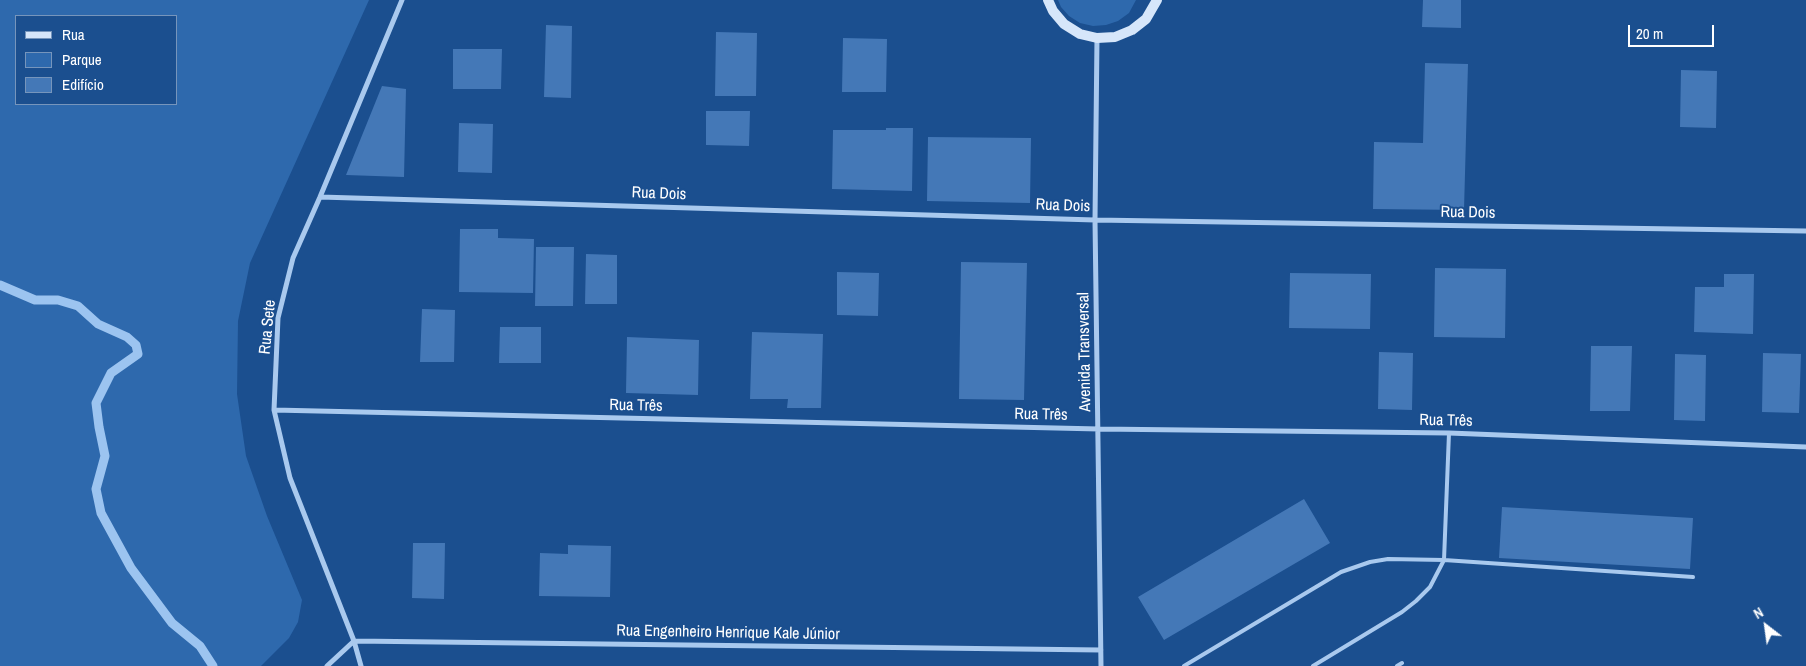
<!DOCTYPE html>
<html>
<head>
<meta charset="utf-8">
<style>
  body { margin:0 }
  #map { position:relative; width:1806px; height:666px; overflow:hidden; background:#1b4f8f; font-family:"Archivo Narrow",sans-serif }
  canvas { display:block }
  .legend { position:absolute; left:15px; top:15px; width:162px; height:90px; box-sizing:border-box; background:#1b4f8f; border:1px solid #7695bc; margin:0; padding:6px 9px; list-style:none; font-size:15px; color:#fff }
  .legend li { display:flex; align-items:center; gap:10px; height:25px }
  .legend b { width:25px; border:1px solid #7695bc }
  .north { position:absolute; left:1741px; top:601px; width:50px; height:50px; -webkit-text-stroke:4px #1b4f8f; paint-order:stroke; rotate:330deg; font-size:14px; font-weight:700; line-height:20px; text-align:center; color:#fff }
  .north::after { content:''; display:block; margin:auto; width:18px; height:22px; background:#fff; clip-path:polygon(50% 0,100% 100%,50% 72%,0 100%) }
  .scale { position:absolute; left:1628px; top:25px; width:86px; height:22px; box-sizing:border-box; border:2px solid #fff; border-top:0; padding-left:6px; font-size:15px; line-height:18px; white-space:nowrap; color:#fff; -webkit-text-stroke:4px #1b4f8f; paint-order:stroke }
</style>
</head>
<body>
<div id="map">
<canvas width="1806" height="666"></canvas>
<ul class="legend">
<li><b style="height:6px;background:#d6e6fa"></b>Rua</li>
<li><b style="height:14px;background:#2e69ad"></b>Parque</li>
<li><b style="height:14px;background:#4478b7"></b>Edifício</li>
</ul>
<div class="north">N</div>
<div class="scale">20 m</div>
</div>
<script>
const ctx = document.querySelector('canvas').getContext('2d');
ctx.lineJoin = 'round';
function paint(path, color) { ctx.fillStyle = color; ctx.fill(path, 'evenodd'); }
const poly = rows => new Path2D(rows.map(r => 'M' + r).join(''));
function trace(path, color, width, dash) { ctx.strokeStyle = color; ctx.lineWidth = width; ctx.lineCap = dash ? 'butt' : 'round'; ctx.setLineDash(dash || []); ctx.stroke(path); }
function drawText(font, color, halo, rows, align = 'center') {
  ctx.font = font + ' "Archivo Narrow",sans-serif'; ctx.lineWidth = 4; ctx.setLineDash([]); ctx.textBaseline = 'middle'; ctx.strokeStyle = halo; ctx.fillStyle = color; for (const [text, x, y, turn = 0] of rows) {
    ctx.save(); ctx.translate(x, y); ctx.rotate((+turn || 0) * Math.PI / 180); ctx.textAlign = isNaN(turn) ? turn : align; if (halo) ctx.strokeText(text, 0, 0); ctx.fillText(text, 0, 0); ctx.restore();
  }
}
paint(poly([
  [0,0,369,0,250,263,238,321,237,394,246,456,267,516,302,600,298,622,289,638,261,666,0,666],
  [176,16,176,104,16,104,16,16],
  [1058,0,1136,0,1129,13,1118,21,1106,25,1093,26,1080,23,1069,16,1061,7]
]), '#2e69ad');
trace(poly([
  [0,285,35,300,58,300,78,306,98,324,127,337,136,345,138,354,111,373,96,403,99,427,105,456,96,489,101,513,131,568,172,623,200,646,213,666]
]), '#9cc4f0', 9);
paint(poly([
  [1423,0,1461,0,1461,28,1422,27],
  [546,25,572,26,571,98,544,97],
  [716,32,757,33,756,96,715,96],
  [843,38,887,39,886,92,842,92],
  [453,49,502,49,501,89,453,89],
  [1425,63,1468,64,1464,210,1373,209,1374,142,1423,143],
  [1681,70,1717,71,1716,128,1680,127],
  [382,86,406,89,404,177,346,175],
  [706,111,750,111,749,146,706,145],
  [459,123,493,124,492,173,458,172],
  [886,128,913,128,912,191,832,189,833,130,886,130],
  [928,137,1031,138,1030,203,927,201],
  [460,229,498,229,498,238,534,239,533,293,459,292],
  [536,247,574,247,573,306,535,306],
  [586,254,617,255,617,304,585,304],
  [961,262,1027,263,1024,400,959,399],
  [1435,268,1506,269,1505,338,1434,337],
  [837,272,879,273,878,316,837,315],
  [1290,273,1371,274,1370,329,1289,328],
  [1724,274,1754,274,1753,334,1694,332,1695,287,1724,287],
  [422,309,455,310,454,362,420,362],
  [500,327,541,327,541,363,499,363],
  [752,332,823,334,821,408,787,408,788,399,750,399],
  [627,337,699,340,698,395,626,393],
  [1591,346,1632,346,1630,411,1590,411],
  [1379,352,1413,353,1412,410,1378,409],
  [1763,353,1801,354,1799,413,1762,412],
  [1675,354,1706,355,1705,421,1674,420],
  [1304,499,1330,543,1164,640,1138,597],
  [1502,507,1693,518,1690,569,1499,558],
  [413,543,445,543,444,599,412,598],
  [568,545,611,546,610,597,539,596,540,553,568,554]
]), '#4478b7');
trace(poly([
  [1184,666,1341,572,1370,562,1388,559,1444,560,1693,577],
  [1313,666,1402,612,1416,601,1430,587,1444,560,1449,433],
  [1397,666,1402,663]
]), '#a9c9ee', 4);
trace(poly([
  [1097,38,1095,220,1101,666],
  [320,197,1095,220,1806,231],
  [274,410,1099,429,1449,433,1806,447],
  [327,666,354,641,1101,650],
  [361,666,354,641,290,478,274,410,278,318,293,258,320,197,402,0]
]), '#a9c9ee', 5);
trace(poly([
  [1048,0,1053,11,1064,24,1080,34,1097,38,1115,37,1132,30,1146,19,1157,0]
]), '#d6e6fa', 10);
drawText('16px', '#fff', '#1b4f8f', [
  ["Rua Dois",659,194,2],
  ["Rua Dois",1063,206,2],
  ["Rua Dois",1468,213,1],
  ["Rua Sete",268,327,-84],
  ["Avenida Transversal",1085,352,-91],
  ["Rua Três",636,406,1],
  ["Rua Três",1041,415,1],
  ["Rua Três",1446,421,1],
  ["Rua Engenheiro Henrique Kale Júnior",728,633,1]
]);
</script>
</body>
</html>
